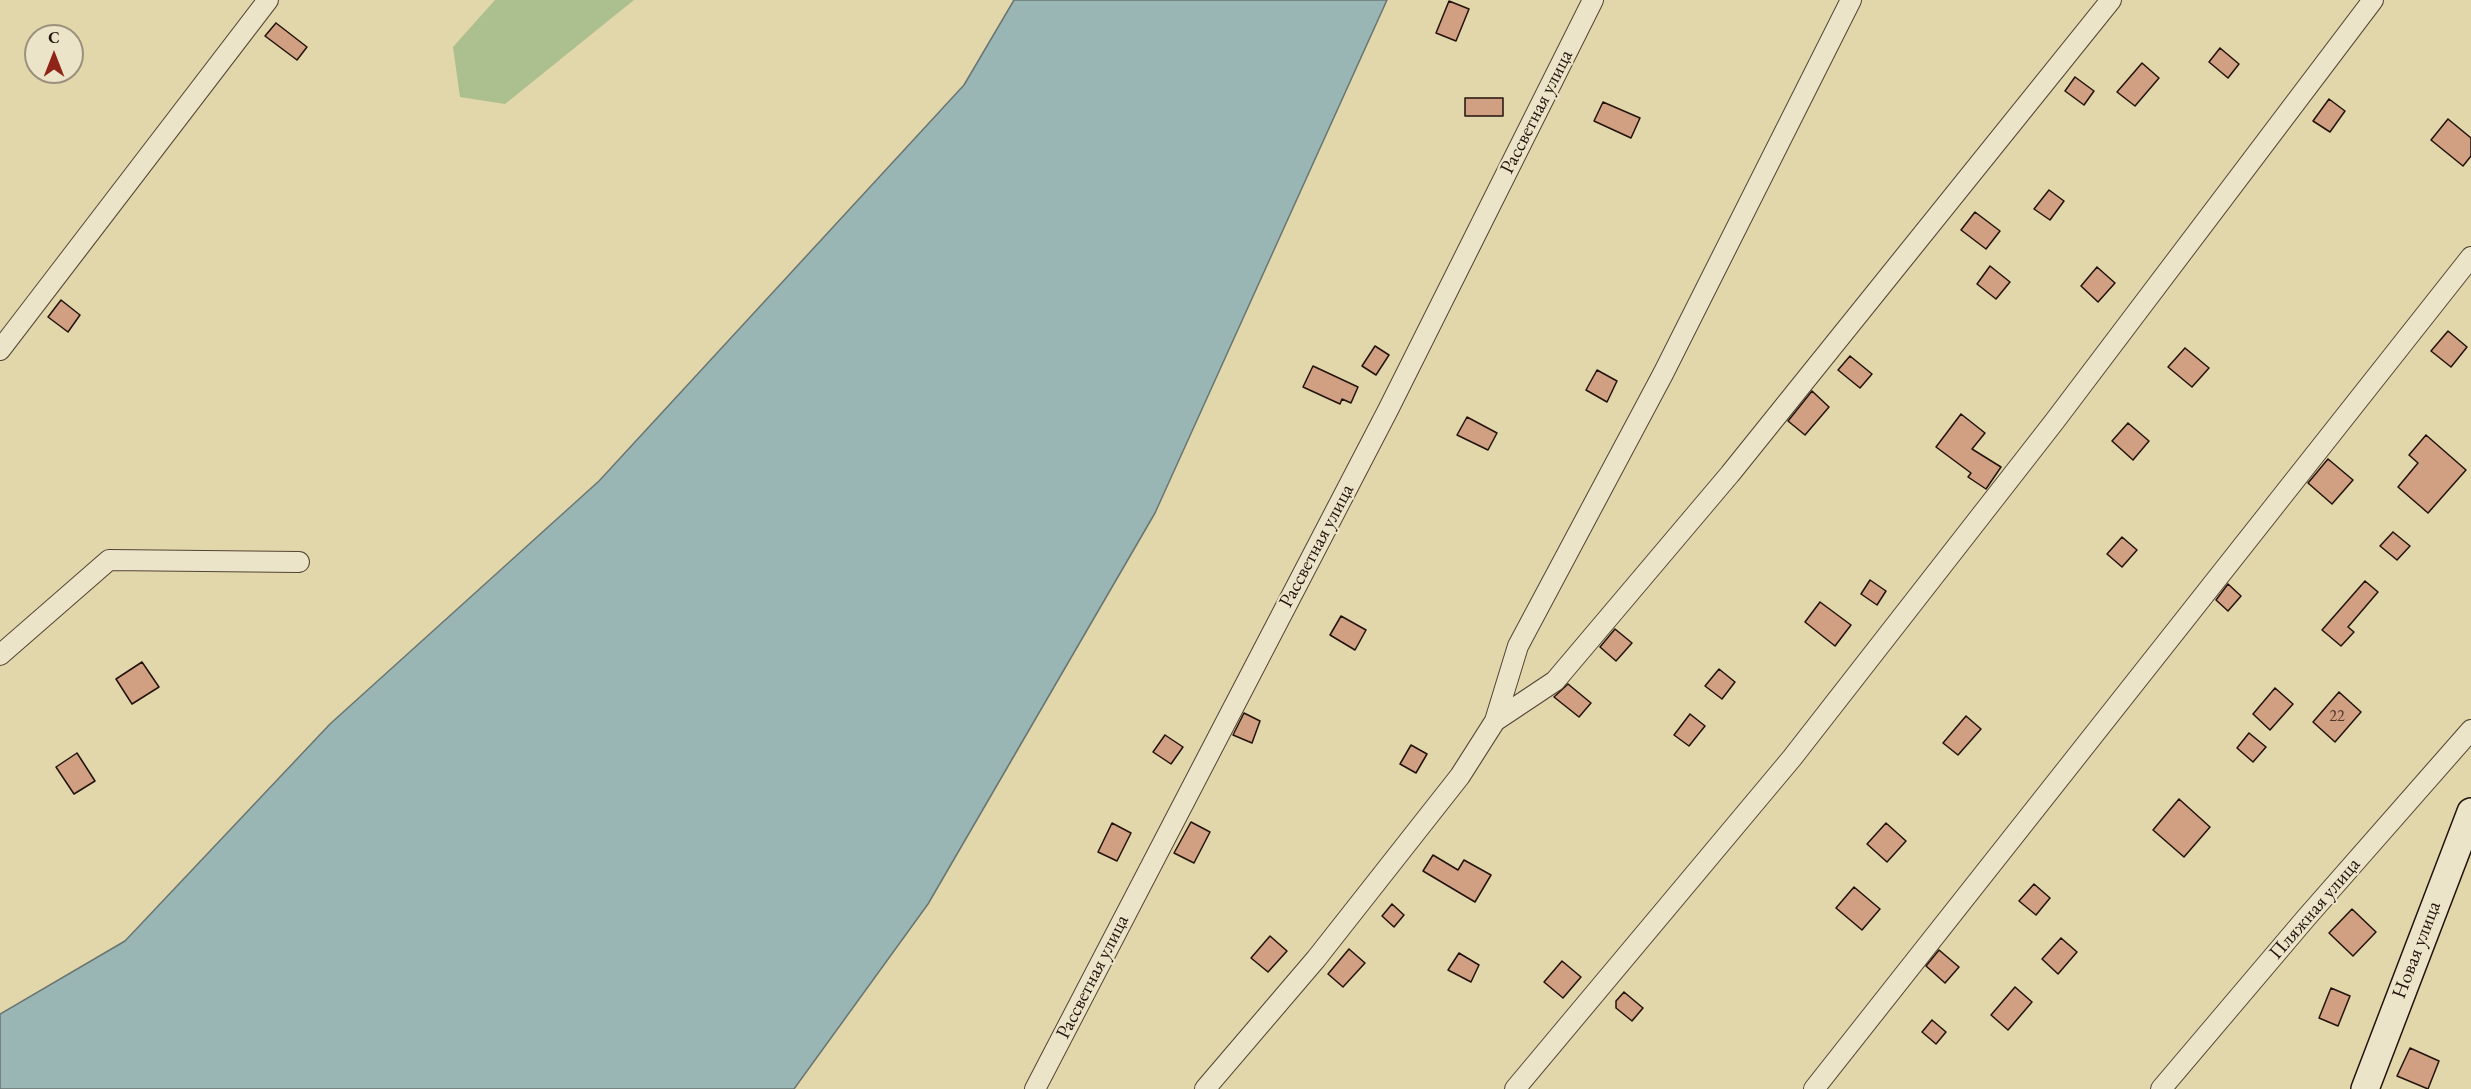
<!DOCTYPE html>
<html>
<head>
<meta charset="utf-8">
<style>
  body { margin:0 }
  #map { position:relative; width:2471px; height:1089px; overflow:hidden; background:#e2d6ab; font-family:"EB Garamond",serif }
  canvas { display:block }
  .north { position:absolute; left:24px; top:24px; width:60px; height:60px; box-sizing:border-box; background:#ece4c8; border:2px solid #9b907d; border-radius:50%; rotate:0deg; font-size:16px; font-weight:700; line-height:24px; text-align:center; color:#22130c }
  .north::after { content:''; display:block; margin:auto; width:21px; height:27px; background:#8f2418; clip-path:polygon(50% 0,100% 100%,50% 72%,0 100%) }
</style>
</head>
<body>
<div id="map">
<canvas width="2471" height="1089"></canvas>
<div class="north">С</div>
</div>
<script>
const ctx = document.querySelector('canvas').getContext('2d');
ctx.lineJoin = 'round';
function paint(path, color) { ctx.fillStyle = color; ctx.fill(path, 'evenodd'); }
const poly = rows => new Path2D(rows.map(r => 'M' + r).join(''));
function trace(path, color, width, dash) { ctx.strokeStyle = color; ctx.lineWidth = width; ctx.lineCap = dash ? 'butt' : 'round'; ctx.setLineDash(dash || []); ctx.stroke(path); }
function drawText(font, color, halo, rows, align = 'center') {
  ctx.font = font + ' "EB Garamond",serif'; ctx.lineWidth = 4.5; ctx.setLineDash([]); ctx.textBaseline = 'middle'; ctx.strokeStyle = halo; ctx.fillStyle = color; for (const [text, x, y, turn = 0] of rows) {
    ctx.save(); ctx.translate(x, y); ctx.rotate((+turn || 0) * Math.PI / 180); ctx.textAlign = isNaN(turn) ? turn : align; if (halo) ctx.strokeText(text, 0, 0); ctx.fillText(text, 0, 0); ctx.restore();
  }
}
paint(poly([
  [495,0,634,0,505,104,460,97,453,47]
]), '#acbf8e');
const water = poly([
  [1014,0,1387,0,1155,513,928,904,794,1089,0,1089,0,1014,125,941,330,724,599,481,964,85,1014,0]
]);
paint(water, '#99b6b5');
trace(water, '#697571', 1.5);
const building = poly([
  [1449,1,1469,9,1456,41,1436,33,1449,1],
  [276,23,307,47,297,60,265,36,276,23],
  [2220,48,2239,64,2228,78,2209,62,2220,48],
  [2142,63,2159,78,2135,106,2117,92,2142,63],
  [2075,77,2094,91,2084,105,2065,91,2075,77],
  [1465,98,1503,98,1503,116,1465,116,1465,98],
  [2329,99,2345,111,2330,132,2313,121,2329,99],
  [1603,102,1640,118,1631,138,1594,121,1603,102],
  [2448,119,2471,138,2471,156,2463,166,2431,140,2448,119],
  [2049,190,2064,201,2050,220,2034,209,2049,190],
  [1975,212,2000,231,1986,249,1961,230,1975,212],
  [1990,266,2010,282,1996,299,1977,284,1990,266],
  [2097,267,2115,283,2098,302,2081,286,2097,267],
  [61,300,80,315,68,332,48,317,61,300],
  [2448,331,2467,347,2451,367,2431,351,2448,331],
  [1375,346,1389,355,1376,375,1362,366,1375,346],
  [2185,348,2209,368,2192,387,2168,367,2185,348],
  [1850,356,1872,374,1860,388,1838,370,1850,356],
  [1313,366,1358,387,1351,403,1342,399,1340,404,1303,387,1313,366],
  [1597,370,1617,381,1607,402,1586,390,1597,370],
  [1812,391,1829,407,1805,435,1788,421,1812,391],
  [1961,414,1985,433,1972,449,2001,467,1986,489,1968,477,1971,473,1936,447,1961,414],
  [1467,417,1497,433,1488,450,1457,435,1467,417],
  [2128,423,2149,441,2133,460,2112,441,2128,423],
  [2426,435,2466,470,2428,513,2398,487,2418,463,2409,455,2426,435],
  [2328,459,2353,480,2332,504,2308,483,2328,459],
  [2393,532,2410,546,2397,560,2380,546,2393,532],
  [2122,537,2137,550,2122,567,2107,554,2122,537],
  [1870,580,1886,591,1877,605,1861,594,1870,580],
  [2365,581,2378,592,2348,627,2354,632,2341,646,2322,630,2365,581],
  [2228,584,2241,596,2228,611,2216,600,2228,584],
  [1820,602,1851,625,1835,646,1805,622,1820,602],
  [1341,616,1366,630,1355,650,1330,635,1341,616],
  [1615,629,1632,643,1616,661,1600,647,1615,629],
  [142,662,159,687,132,704,116,679,142,662],
  [1719,669,1735,682,1722,699,1705,686,1719,669],
  [1568,684,1591,703,1579,717,1554,697,1568,684],
  [2275,688,2293,704,2270,730,2253,714,2275,688],
  [2339,692,2361,712,2335,742,2313,722,2339,692],
  [1244,713,1260,721,1252,743,1233,735,1244,713],
  [1690,714,1705,726,1689,746,1674,735,1690,714],
  [1966,716,1981,729,1958,755,1943,743,1966,716],
  [2249,733,2266,747,2253,762,2237,748,2249,733],
  [1165,735,1183,747,1171,764,1153,752,1165,735],
  [1411,745,1427,754,1416,773,1400,764,1411,745],
  [77,753,95,781,74,794,56,767,77,753],
  [2179,799,2210,827,2184,857,2153,830,2179,799],
  [1191,822,1210,832,1194,863,1174,853,1191,822],
  [1112,823,1131,833,1117,861,1098,852,1112,823],
  [1886,823,1906,841,1887,862,1867,844,1886,823],
  [1433,855,1458,870,1464,860,1491,875,1475,902,1423,871,1433,855],
  [2034,884,2050,898,2036,915,2019,901,2034,884],
  [1854,887,1880,909,1862,930,1836,908,1854,887],
  [1392,904,1404,915,1394,927,1382,916,1392,904],
  [2352,909,2376,932,2353,956,2329,933,2352,909],
  [1270,936,1287,951,1268,972,1251,958,1270,936],
  [2061,938,2077,952,2058,974,2042,959,2061,938],
  [1349,949,1365,963,1343,987,1328,974,1349,949],
  [1939,950,1959,967,1945,983,1926,966,1939,950],
  [1459,953,1479,965,1471,982,1448,970,1459,953],
  [1562,961,1581,977,1563,998,1544,982,1562,961],
  [2015,987,2032,1002,2008,1030,1991,1015,2015,987],
  [2331,988,2350,996,2338,1026,2319,1018,2331,988],
  [1624,992,1643,1008,1632,1021,1616,1008,1616,1001,1624,992],
  [1932,1020,1946,1032,1936,1044,1922,1032,1932,1020],
  [2410,1048,2439,1061,2428,1089,2397,1076,2410,1048]
]);
paint(building, '#d19f81');
trace(building, '#22130c', 1.5);
const street = poly([
  [0,350,268,0],
  [0,655,109,560,299,562],
  [1495,721,1555,681,1730,474,2111,0],
  [1035,1089,1388,410,1593,0],
  [1205,1089,1316,959,1460,776,1495,721,1518,646,1663,374,1851,0],
  [1515,1089,1792,758,2054,422,2373,0],
  [1814,1089,2471,257],
  [2161,1089,2306,918,2471,730]
]);
const secondary = poly([
  [2365,1089,2471,812]
]);
trace(street, '#524434', 22);
trace(secondary, '#22130c', 30);
trace(street, '#ece4c8', 20);
trace(secondary, '#ece4c8', 27);
drawText('16px', '#4e3629', null, [
  ["22",2337,717]
]);
drawText('20px', '#22130c', '#ece4c8', [
  ["Рассветная улица",1537,112,-63],
  ["Рассветная улица",1317,546,-62],
  ["Пляжная улица",2315,909,-49],
  ["Новая улица",2417,950,-69],
  ["Рассветная улица",1093,977,-63]
]);
</script>
</body>
</html>
